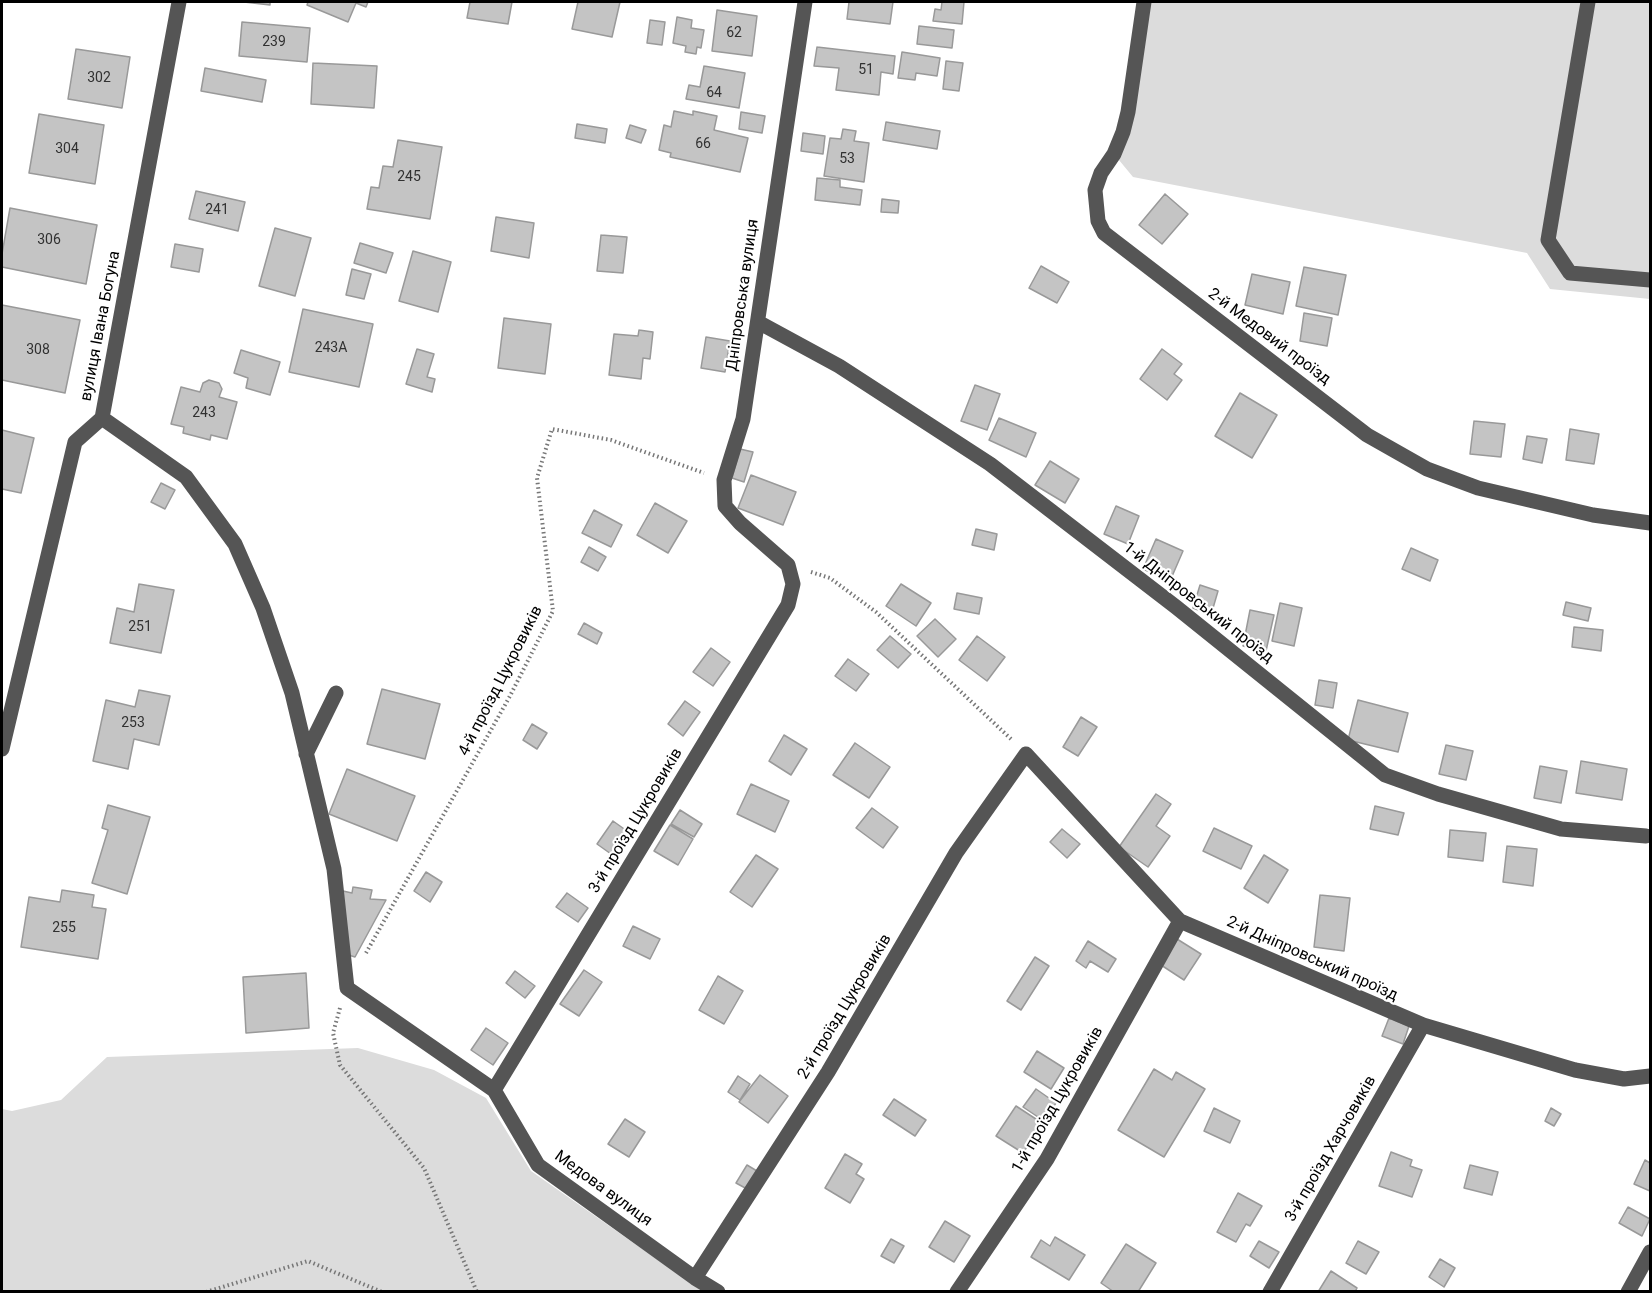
<!DOCTYPE html>
<html>
<head>
<meta charset="utf-8">
<style>
  body { margin:0 }
  #map { position:relative; width:1652px; height:1293px; overflow:hidden; background:#fff; font-family:Roboto,sans-serif }
  canvas { display:block }
  .frame { position:absolute; inset:0; border:3px solid #000; pointer-events:none }
</style>
</head>
<body>
<div id="map">
<canvas width="1652" height="1293"></canvas>
<div class="frame"></div>
</div>
<script>
const ctx = document.querySelector('canvas').getContext('2d');
ctx.lineJoin = 'round';
function paint(path, color) { ctx.fillStyle = color; ctx.fill(path, 'evenodd'); }
const poly = rows => new Path2D(rows.map(r => 'M' + r).join(''));
function trace(path, color, width, dash) { ctx.strokeStyle = color; ctx.lineWidth = width; ctx.lineCap = dash ? 'butt' : 'round'; ctx.setLineDash(dash || []); ctx.stroke(path); }
function drawText(font, color, halo, rows, align = 'center') {
  ctx.font = font + ' Roboto,sans-serif'; ctx.lineWidth = 4.5; ctx.setLineDash([]); ctx.textBaseline = 'middle'; ctx.strokeStyle = halo; ctx.fillStyle = color; for (const [text, x, y, turn = 0] of rows) {
    ctx.save(); ctx.translate(x, y); ctx.rotate((+turn || 0) * Math.PI / 180); ctx.textAlign = isNaN(turn) ? turn : align; if (halo) ctx.strokeText(text, 0, 0); ctx.fillText(text, 0, 0); ctx.restore();
  }
}
paint(poly([
  [1144,2,1650,2,1650,299,1550,289,1527,253,1133,177,1114,154],
  [358,1048,434,1070,486,1098,531,1171,702,1291,2,1291,2,1109,12,1111,61,1100,107,1057]
]), '#dcdcdc');
const building = poly([
  [244,2,270,2,270,5,244,2],
  [308,2,368,2,366,7,356,3,348,22,307,5,308,2],
  [470,2,512,2,508,24,467,18,470,2],
  [578,2,620,2,612,37,572,29,578,2],
  [849,2,893,2,890,24,847,19,849,2],
  [942,2,964,2,962,24,933,21,935,9,941,10,942,2],
  [717,10,757,16,752,56,712,51,717,10],
  [677,17,692,20,691,28,704,30,701,48,697,47,696,54,685,52,686,46,673,43,677,17],
  [650,20,665,22,662,45,647,43,650,20],
  [242,22,310,28,307,62,239,56,242,22],
  [919,26,954,30,952,48,917,44,919,26],
  [817,47,895,56,893,74,881,72,879,95,836,90,839,68,814,66,817,47],
  [76,49,130,57,122,108,68,99,76,49],
  [902,52,940,58,937,76,916,73,915,80,898,78,902,52],
  [946,61,963,63,959,91,943,89,946,61],
  [313,63,377,66,374,108,311,104,313,63],
  [704,66,745,73,739,108,686,99,689,85,700,87,704,66],
  [205,68,266,80,262,102,201,91,205,68],
  [674,111,693,115,693,111,717,116,714,130,748,138,740,172,670,157,671,153,659,150,664,125,671,127,674,111],
  [741,112,765,116,762,133,739,129,741,112],
  [39,114,104,125,95,184,29,173,39,114],
  [886,122,940,131,937,149,883,140,886,122],
  [577,124,607,129,605,143,575,138,577,124],
  [630,125,646,130,641,143,626,138,630,125],
  [843,129,856,131,854,141,869,143,864,182,824,176,830,138,841,139,843,129],
  [803,133,825,136,823,154,801,151,803,133],
  [398,140,442,147,430,219,367,209,371,187,379,188,383,166,393,167,398,140],
  [817,178,840,180,840,187,862,190,860,205,815,200,817,178],
  [196,191,245,202,238,231,189,219,196,191],
  [1165,194,1188,214,1162,244,1139,225,1165,194],
  [882,199,899,201,898,213,881,212,882,199],
  [10,208,97,225,86,284,2,267,2,254,10,208],
  [496,217,534,223,529,258,491,251,496,217],
  [275,228,311,238,295,296,259,286,275,228],
  [601,235,627,237,623,273,597,271,601,235],
  [360,243,393,253,386,273,354,263,360,243],
  [175,244,203,249,199,272,171,267,175,244],
  [413,251,451,262,438,312,399,301,413,251],
  [1041,266,1069,282,1057,303,1029,288,1041,266],
  [1304,267,1346,275,1338,315,1296,306,1304,267],
  [352,269,371,274,364,299,346,295,352,269],
  [1252,274,1290,282,1283,314,1245,305,1252,274],
  [2,305,80,320,65,393,2,380,2,305],
  [303,309,373,324,359,387,289,372,303,309],
  [1304,313,1332,318,1327,346,1300,341,1304,313],
  [504,318,551,324,545,374,498,368,504,318],
  [639,330,653,332,650,359,643,358,641,379,609,375,614,334,638,336,639,330],
  [706,337,730,341,725,372,701,368,706,337],
  [417,349,434,354,427,377,435,379,432,392,406,384,417,349],
  [1162,349,1182,364,1174,374,1182,380,1167,400,1140,379,1162,349],
  [241,350,280,362,270,395,246,388,248,378,234,373,241,350],
  [209,380,219,383,222,389,219,397,237,402,227,439,211,435,210,440,183,433,184,427,171,424,181,387,200,392,203,383,209,380],
  [975,385,1000,394,987,430,961,421,975,385],
  [1240,393,1277,415,1252,458,1215,436,1240,393],
  [999,418,1036,433,1026,457,989,440,999,418],
  [1474,421,1505,424,1501,457,1470,454,1474,421],
  [1570,429,1599,434,1594,464,1566,460,1570,429],
  [2,430,34,438,21,493,2,489,2,430],
  [1527,436,1547,439,1542,463,1523,459,1527,436],
  [740,449,753,452,744,482,732,478,740,449],
  [1050,461,1079,479,1065,503,1035,485,1050,461],
  [751,475,796,492,783,525,738,508,751,475],
  [161,483,175,490,165,509,151,502,161,483],
  [655,503,687,521,668,553,637,535,655,503],
  [1116,506,1139,516,1128,544,1104,534,1116,506],
  [594,510,622,525,611,547,582,533,594,510],
  [976,529,997,534,994,550,972,545,976,529],
  [1156,539,1183,551,1170,581,1143,569,1156,539],
  [589,547,606,557,598,571,581,562,589,547],
  [1411,548,1438,560,1430,581,1402,569,1411,548],
  [139,584,174,590,161,653,110,643,117,608,134,612,139,584],
  [901,584,931,603,916,626,886,606,901,584],
  [1200,585,1218,591,1211,615,1193,608,1200,585],
  [957,593,982,598,979,614,954,609,957,593],
  [1566,602,1591,608,1588,621,1563,615,1566,602],
  [1280,603,1302,608,1294,646,1272,641,1280,603],
  [1250,610,1274,615,1266,651,1243,646,1250,610],
  [935,619,956,639,938,657,917,636,935,619],
  [584,623,602,633,597,644,578,634,584,623],
  [1574,627,1603,630,1601,651,1572,647,1574,627],
  [890,636,911,654,898,668,877,650,890,636],
  [977,636,1005,657,987,681,959,660,977,636],
  [711,648,730,662,713,686,693,672,711,648],
  [848,659,869,674,856,691,835,676,848,659],
  [1319,680,1337,683,1333,708,1315,705,1319,680],
  [382,689,440,704,425,759,367,744,382,689],
  [139,690,170,696,159,745,134,739,128,769,93,761,106,700,135,707,139,690],
  [1358,700,1408,713,1398,752,1348,740,1358,700],
  [685,701,700,712,683,736,668,724,685,701],
  [1081,717,1097,727,1078,756,1063,747,1081,717],
  [532,724,547,733,537,749,523,740,532,724],
  [784,735,807,749,791,775,769,761,784,735],
  [855,743,890,767,869,798,833,775,855,743],
  [1446,745,1473,751,1466,780,1439,774,1446,745],
  [1581,761,1627,769,1622,800,1576,793,1581,761],
  [1540,766,1567,771,1561,803,1534,798,1540,766],
  [347,769,415,796,397,841,329,814,347,769],
  [751,784,789,801,775,832,737,814,751,784],
  [1156,794,1171,804,1156,826,1170,836,1148,867,1119,847,1156,794],
  [108,805,150,817,127,894,92,883,108,830,102,828,108,805],
  [1375,806,1404,813,1398,835,1370,829,1375,806],
  [872,808,898,827,883,848,856,828,872,808],
  [680,810,702,824,694,837,671,824,680,810],
  [613,821,627,831,611,854,597,844,613,821],
  [670,825,693,839,678,865,654,851,670,825],
  [1214,828,1252,846,1241,869,1203,851,1214,828],
  [1062,829,1080,844,1067,858,1050,842,1062,829],
  [1450,830,1486,833,1483,861,1448,857,1450,830],
  [1507,846,1537,849,1533,886,1503,882,1507,846],
  [756,855,778,869,752,907,730,892,756,855],
  [1264,855,1288,870,1268,903,1244,888,1264,855],
  [426,872,442,882,430,902,414,891,426,872],
  [353,887,372,890,370,899,386,900,355,957,345,954,343,891,352,893,353,887],
  [62,890,94,895,92,907,106,909,98,959,21,947,29,897,60,902,62,890],
  [567,893,588,908,578,922,556,907,567,893],
  [1320,895,1350,898,1344,951,1314,947,1320,895],
  [633,926,660,939,650,959,623,946,633,926],
  [1177,939,1201,954,1184,980,1161,965,1177,939],
  [1088,941,1116,959,1108,972,1090,961,1086,968,1076,961,1088,941],
  [1035,957,1049,966,1021,1010,1007,1001,1035,957],
  [584,970,602,982,579,1016,560,1004,584,970],
  [515,971,535,986,525,998,506,983,515,971],
  [306,973,309,1028,246,1033,243,977,306,973],
  [718,976,743,991,724,1024,699,1010,718,976],
  [1389,1018,1409,1026,1403,1044,1382,1036,1389,1018],
  [486,1028,508,1043,493,1065,471,1050,486,1028],
  [1037,1051,1064,1068,1051,1089,1024,1072,1037,1051],
  [1154,1069,1172,1080,1176,1072,1205,1089,1164,1157,1118,1130,1154,1069],
  [760,1075,788,1096,768,1123,739,1102,760,1075],
  [738,1076,750,1084,740,1100,728,1092,738,1076],
  [1036,1089,1056,1103,1044,1121,1023,1107,1036,1089],
  [894,1099,926,1120,915,1136,883,1115,894,1099],
  [1016,1106,1042,1123,1023,1153,996,1136,1016,1106],
  [1214,1108,1240,1121,1230,1143,1204,1131,1214,1108],
  [1551,1108,1561,1114,1554,1126,1545,1121,1551,1108],
  [625,1119,645,1132,629,1157,608,1144,625,1119],
  [1391,1152,1412,1160,1410,1166,1422,1170,1412,1197,1379,1186,1391,1152],
  [845,1154,862,1164,856,1174,864,1179,850,1203,825,1188,845,1154],
  [1645,1160,1650,1163,1650,1191,1634,1184,1645,1160],
  [747,1165,757,1171,747,1189,736,1183,747,1165],
  [1470,1165,1498,1172,1492,1195,1464,1188,1470,1165],
  [1238,1193,1262,1206,1250,1226,1246,1224,1236,1242,1217,1232,1238,1193],
  [1628,1207,1650,1219,1642,1236,1619,1223,1628,1207],
  [945,1221,970,1236,954,1262,929,1247,945,1221],
  [1055,1237,1085,1255,1069,1280,1031,1257,1041,1240,1050,1246,1055,1237],
  [891,1239,904,1246,894,1263,881,1256,891,1239],
  [1259,1241,1279,1252,1269,1268,1250,1256,1259,1241],
  [1358,1241,1379,1252,1366,1274,1346,1263,1358,1241],
  [1126,1244,1156,1263,1138,1292,1114,1292,1101,1283,1126,1244],
  [1440,1259,1455,1268,1444,1287,1429,1277,1440,1259],
  [1331,1271,1357,1288,1355,1292,1318,1292,1331,1271]
]);
paint(building, '#c4c4c4');
trace(building, '#999', 1.5);
trace(poly([
  [811,572,830,578,876,612,1011,739],
  [366,953,510,696,553,611,537,478,552,429,611,440,704,473],
  [340,1008,333,1033,340,1065,424,1168,477,1292],
  [206,1292,308,1261,382,1292]
]), '#777', 4, [1.5, 3]);
trace(poly([
  [1144,2,1128,112,1123,132,1114,154,1101,173,1095,190,1098,221,1104,233,1367,435,1427,469,1478,488,1593,515,1650,523],
  [1588,2,1548,240,1570,273,1650,280],
  [758,322,839,366,990,464,1176,607,1385,775,1438,794,1561,829,1646,836],
  [102,418,186,477,235,544,263,608,292,693,334,869,347,988,494,1090,538,1165,695,1278,718,1292],
  [2,749,75,442,102,418,179,2],
  [306,754,336,693],
  [494,1090,788,605,793,584,788,565,740,523,725,506,724,480,743,419,805,2],
  [695,1278,828,1072,956,853,1026,754,1180,921,1423,1025,1575,1070,1624,1079,1650,1076],
  [957,1292,1047,1159,1180,921],
  [1270,1292,1423,1025],
  [1628,1292,1650,1252]
]), '#555', 15);
drawText('14px', '#313131', null, [
  ["62",734,33],
  ["239",274,42],
  ["51",866,70],
  ["302",99,78],
  ["64",714,93],
  ["66",703,144],
  ["304",67,149],
  ["53",847,159],
  ["245",409,177],
  ["241",217,210],
  ["306",49,240],
  ["243А",331,348],
  ["308",38,350],
  ["243",204,413],
  ["251",140,627],
  ["253",133,723],
  ["255",64,928]
]);
drawText('16px', '#000', '#fff', [
  ["Дніпровська вулиця",743,295,-82],
  ["вулиця Івана Богуна",101,326,-79],
  ["2-й Медовий проїзд",1269,337,37],
  ["1-й Дніпровський проїзд",1198,603,38],
  ["4-й проїзд Цукровиків",501,681,-63],
  ["3-й проїзд Цукровиків",636,821,-59],
  ["2-й Дніпровський проїзд",1312,959,24],
  ["2-й проїзд Цукровиків",845,1007,-59],
  ["1-й проїзд Цукровиків",1058,1100,-60],
  ["3-й проїзд Харчовиків",1331,1149,-60],
  ["Медова вулиця",603,1189,36]
]);
</script>
</body>
</html>
